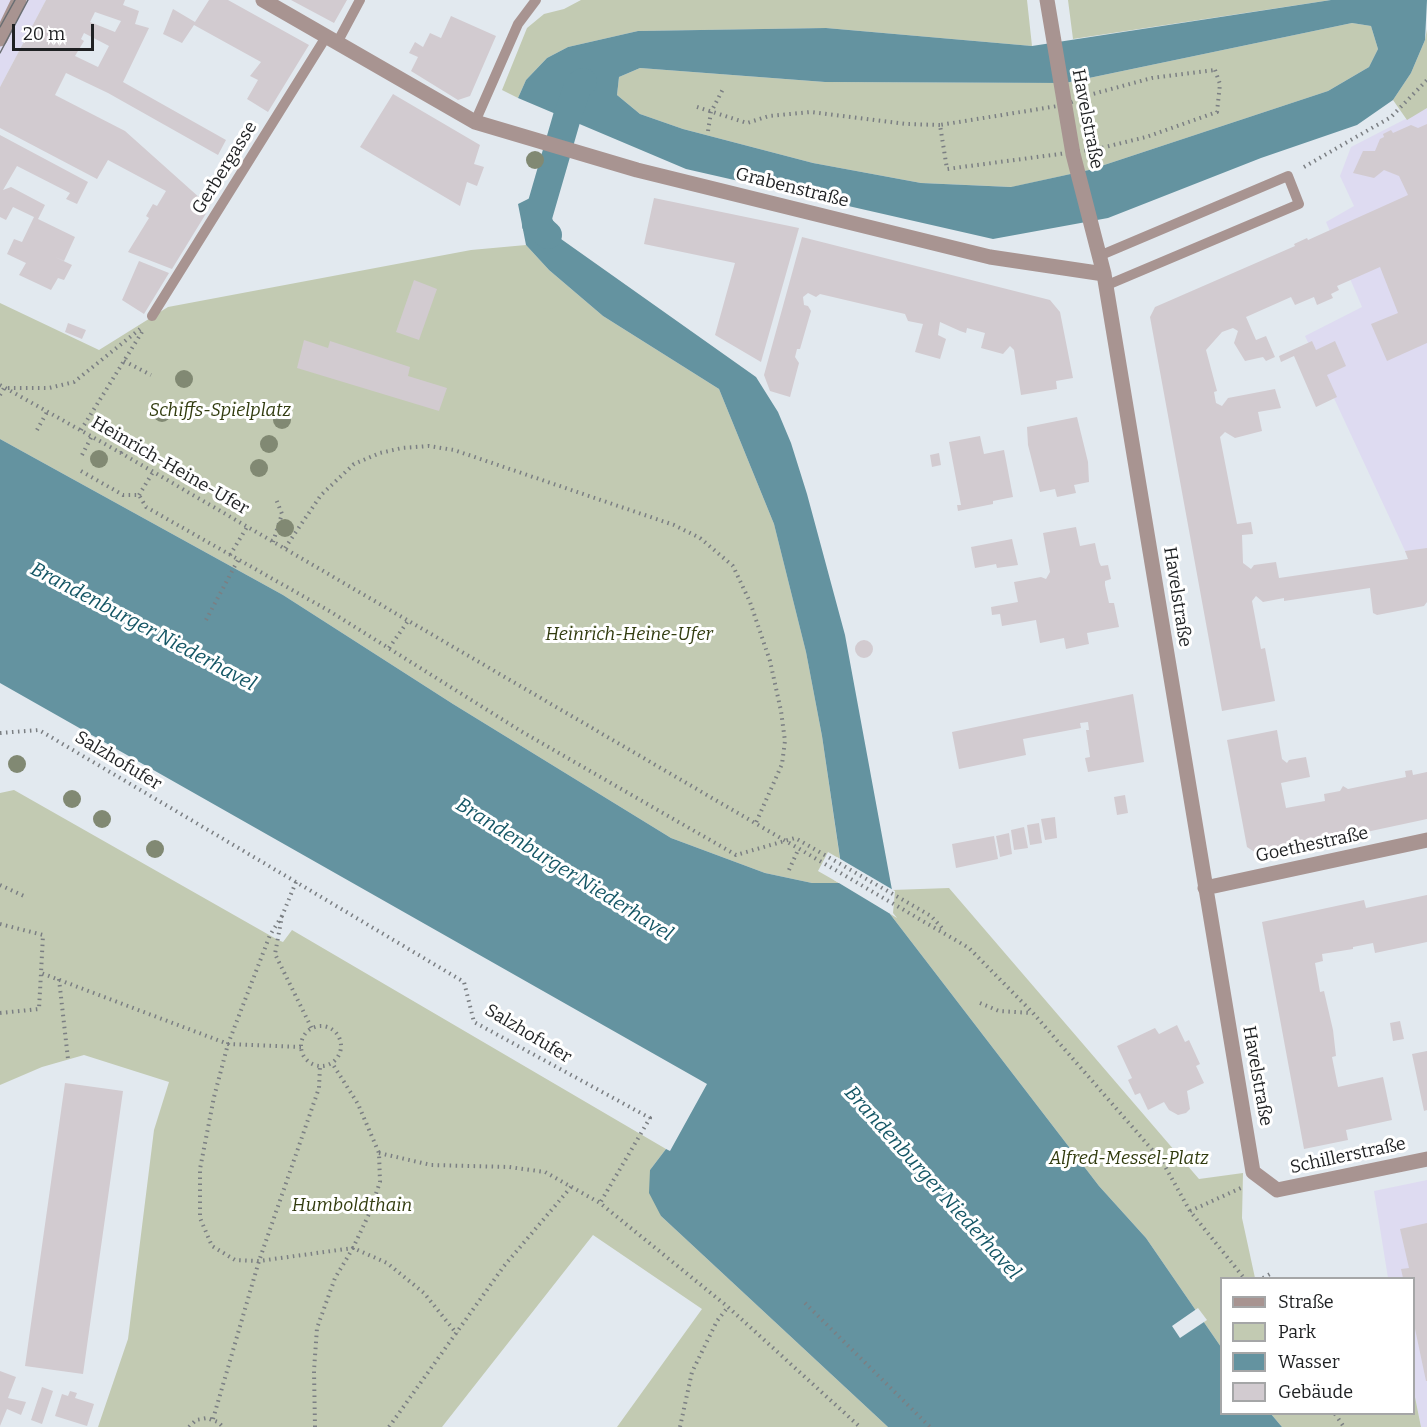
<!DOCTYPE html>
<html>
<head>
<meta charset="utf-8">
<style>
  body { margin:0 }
  #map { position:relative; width:1427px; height:1427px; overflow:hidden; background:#e2e9ef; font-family:Bitter,serif }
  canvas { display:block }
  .legend { position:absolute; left:1220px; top:1277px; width:195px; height:138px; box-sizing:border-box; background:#fff; border:2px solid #a5a6a7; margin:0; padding:8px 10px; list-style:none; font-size:18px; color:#1f2123 }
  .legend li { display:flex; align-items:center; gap:12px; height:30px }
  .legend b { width:30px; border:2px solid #a5a6a7 }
  .scale { position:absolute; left:12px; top:24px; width:82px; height:27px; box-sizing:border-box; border:3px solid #1f2123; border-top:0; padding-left:8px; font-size:18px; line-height:21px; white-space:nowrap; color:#1f2123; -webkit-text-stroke:4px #fff; paint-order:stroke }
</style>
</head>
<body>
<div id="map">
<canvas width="1427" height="1427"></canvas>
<ul class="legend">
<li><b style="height:8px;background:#a89491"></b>Straße</li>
<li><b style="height:16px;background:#c2cab2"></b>Park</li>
<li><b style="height:16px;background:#6493a0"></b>Wasser</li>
<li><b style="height:16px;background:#d2cbd0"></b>Gebäude</li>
</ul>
<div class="scale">20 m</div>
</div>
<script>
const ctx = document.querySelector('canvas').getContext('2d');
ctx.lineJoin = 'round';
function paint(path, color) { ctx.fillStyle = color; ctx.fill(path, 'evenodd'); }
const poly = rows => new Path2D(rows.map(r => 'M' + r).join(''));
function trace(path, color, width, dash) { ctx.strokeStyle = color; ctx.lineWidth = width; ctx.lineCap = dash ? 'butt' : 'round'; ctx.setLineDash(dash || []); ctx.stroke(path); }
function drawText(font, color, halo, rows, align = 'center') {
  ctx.font = font + ' Bitter,serif'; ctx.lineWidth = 6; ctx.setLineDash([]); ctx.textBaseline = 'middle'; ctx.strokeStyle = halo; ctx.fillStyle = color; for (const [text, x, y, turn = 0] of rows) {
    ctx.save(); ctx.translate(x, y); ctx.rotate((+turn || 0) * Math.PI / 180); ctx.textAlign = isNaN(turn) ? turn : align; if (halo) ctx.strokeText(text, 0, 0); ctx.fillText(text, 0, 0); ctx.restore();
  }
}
paint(poly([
  [0,0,46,0,0,87],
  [1427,108,1427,598,1305,336,1362,307,1326,222,1354,206,1340,176,1351,147],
  [1427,1180,1427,1427,1421,1427,1414,1392,1414,1278,1388,1278,1374,1191]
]), '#dedbf1');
paint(poly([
  [581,0,1027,0,1032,46,826,28,638,31,568,47,547,58,526,80,518,98,502,90,527,28,544,14,564,9],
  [1068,0,1331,0,1073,39],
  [1352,23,1371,26,1378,49,1369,67,1328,91,1089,170,1012,187,921,183,813,163,683,129,640,114,617,95,619,77,640,68,825,82,1065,83],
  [1427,29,1427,108,1407,120,1393,100,1411,73,1425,40],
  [526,245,549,270,603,316,719,389,774,524,806,652,822,736,840,859,828,852,818,871,839,883,812,883,765,873,671,838,453,704,283,595,0,439,0,303,99,350,168,307,471,250],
  [14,790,278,940,283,942,292,930,666,1149,650,1170,661,1216,888,1427,617,1427,702,1309,593,1235,442,1427,98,1427,128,1339,154,1130,169,1082,84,1055,42,1067,0,1085,0,793],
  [949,888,1199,1179,1243,1173,1242,1218,1255,1278,1222,1278,1221,1347,1146,1238,1099,1186,890,914,892,890],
  [1414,1392,1421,1427,1282,1427,1271,1414,1414,1414]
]), '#c2cab2');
paint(poly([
  [1331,0,1427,0,1425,40,1411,73,1393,100,1357,125,1261,158,1108,218,993,239,686,169,518,98,526,80,547,58,568,47,638,31,826,28,1032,46],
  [1352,23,1371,26,1378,49,1369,67,1328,91,1089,170,1011,187,921,183,813,163,683,129,640,114,617,95,619,77,640,68,825,82,1065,83],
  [530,198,545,202,561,239,756,377,778,412,791,443,807,494,845,635,892,890,890,914,1099,1186,1146,1238,1221,1347,1222,1414,1271,1414,1282,1427,888,1427,661,1216,649,1193,650,1170,666,1149,670,1151,707,1084,0,683,0,439,283,595,453,704,671,838,765,873,812,883,839,883,842,876,840,858,822,736,806,652,774,524,719,389,603,316,549,270,526,245,518,204]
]), '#6493a0');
paint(poly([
  [837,857,895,891,893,913,897,918,834,880,837,880,839,876],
  [1198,1308,1207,1320,1180,1338,1172,1326]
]), '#e2e9ef');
trace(poly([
  [548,235,536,224,567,117,578,86,583,82]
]), '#6493a0', 28);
paint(poly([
  [46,0,125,0,123,5,139,11,135,24,149,28,123,82,226,140,218,155,108,93,66,73,55,95,125,131,210,207,172,269,128,252,149,218,146,216,153,204,157,206,166,191,108,160,97,179,0,128,0,87],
  [95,12,121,21,115,32,90,22],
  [84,33,109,46,98,67,75,56,84,41,81,39],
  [209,0,228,0,309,45,268,112,247,99,258,80,250,76,261,62,194,25,182,43,163,34,173,9,195,22],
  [291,0,347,0,334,23],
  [451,16,496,36,470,96,458,100,411,71,418,57,409,53,415,42,423,47,430,33,441,38],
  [393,94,480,145,474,164,484,167,477,186,467,182,460,206,360,147],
  [1427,124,1427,343,1387,361,1371,324,1398,313,1380,267,1337,286,1339,290,1331,294,1333,298,1317,305,1314,297,1295,305,1291,297,1246,317,1256,340,1266,336,1275,357,1266,361,1263,357,1245,361,1234,343,1238,331,1233,328,1222,332,1206,350,1217,391,1214,392,1216,403,1222,406,1228,398,1275,389,1281,408,1258,412,1262,431,1235,438,1225,432,1220,437,1237,524,1251,522,1253,534,1242,535,1243,563,1251,569,1254,565,1276,562,1279,578,1408,559,1405,551,1427,548,1427,602,1424,606,1377,615,1373,613,1370,588,1284,601,1284,598,1263,602,1256,596,1252,601,1261,649,1265,648,1275,701,1222,711,1150,317,1155,307,1295,246,1294,244,1307,238,1308,240,1408,195,1399,176,1384,170,1374,178,1353,173,1363,151,1375,151,1380,139,1384,137,1383,134,1391,130,1393,133,1411,125,1418,128],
  [0,135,88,182,77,204,66,199,70,193,17,166,3,190,11,187,45,205,38,219,75,237,64,261,55,257,72,265,64,280,58,278,51,290,19,275,26,263,7,254,14,239,22,242,34,217,13,207,6,220,0,217],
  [654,198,799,228,761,362,715,335,735,263,644,244],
  [802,237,1050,300,1060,312,1073,378,1056,381,1057,389,1021,395,1014,350,1010,346,1003,354,981,348,985,333,967,328,966,333,960,331,940,322,938,335,946,339,940,359,915,352,923,324,908,321,905,314,820,294,816,297,808,293,803,297,804,305,808,306,811,311,800,349,797,349,795,357,799,363,790,397,770,391,764,375],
  [139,261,169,273,144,314,122,300],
  [414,280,437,289,419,340,396,332],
  [68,323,86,330,82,339,65,332],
  [304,340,328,348,330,341,410,367,408,376,447,388,439,411,297,368],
  [1312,341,1316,350,1335,341,1346,366,1327,375,1337,397,1316,407,1294,356,1281,362,1279,356],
  [1077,417,1088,462,1089,482,1074,485,1076,493,1057,497,1055,489,1040,492,1028,445,1027,427],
  [980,436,984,454,1004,450,1013,497,993,501,993,504,958,511,957,505,961,505,949,442],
  [939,453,941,465,932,467,930,455],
  [1076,527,1080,546,1095,543,1099,562,1101,566,1108,565,1111,579,1105,581,1105,585,1109,603,1114,603,1119,627,1087,633,1089,644,1066,649,1064,638,1040,643,1036,620,1002,626,1000,614,992,615,991,607,1018,602,1014,582,1041,577,1046,579,1050,572,1043,533],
  [1012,539,1018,565,997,568,996,564,975,568,971,547],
  '855 649a9 9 0 1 1 18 0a9 9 0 1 1-18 0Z',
  [1133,694,1144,762,1088,772,1085,758,1090,757,1086,730,1089,730,1088,722,1080,723,1081,728,1023,739,1026,755,959,769,952,732],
  [1277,730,1282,759,1287,763,1289,760,1306,757,1310,777,1281,783,1286,808,1325,801,1324,794,1340,791,1343,786,1348,789,1406,777,1405,771,1412,770,1413,775,1427,772,1427,819,1259,855,1247,847,1227,740],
  [1125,795,1128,813,1117,815,1114,797],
  [1055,817,1057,838,1045,840,1041,819],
  [1039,823,1042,843,1030,845,1027,825],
  [1024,827,1028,848,1014,850,1011,830],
  [1009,833,1012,854,1000,857,996,836],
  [994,836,998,859,956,868,952,844],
  [1427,895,1427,942,1375,953,1373,943,1353,947,1353,949,1322,954,1323,961,1315,963,1320,992,1324,991,1333,1030,1336,1056,1332,1057,1338,1087,1383,1077,1392,1120,1346,1130,1348,1140,1304,1149,1262,922,1364,900,1366,908],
  [1400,1021,1404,1039,1393,1041,1390,1023],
  [1177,1025,1185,1042,1189,1040,1200,1064,1196,1066,1204,1083,1187,1091,1190,1109,1186,1113,1178,1115,1169,1110,1164,1102,1148,1110,1140,1093,1135,1095,1128,1080,1132,1078,1117,1046,1155,1028,1159,1034],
  [1427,1051,1427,1110,1424,1111,1412,1054],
  [65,1083,123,1091,83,1374,25,1366],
  [1427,1223,1427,1381,1426,1381,1414,1324,1414,1278,1403,1278,1401,1269,1409,1268,1400,1229],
  [0,1371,16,1377,8,1398,26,1402,21,1415,7,1409,0,1426],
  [42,1387,53,1391,42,1424,31,1420],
  [70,1391,77,1393,75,1398,94,1404,87,1426,55,1416,62,1394,68,1396]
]), '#d2cbd0');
trace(poly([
  [1215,70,1220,84,1217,112,1146,137,1097,149,947,169,940,125,1064,105,1089,95,1152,78,1215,70],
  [697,107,747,123,769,116,811,112,906,124,940,125],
  [708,131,711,112,723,89],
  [1304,167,1391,117,1427,80],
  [124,361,151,375],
  [0,385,121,453,969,948,1033,1013,1162,1161,1190,1211,1244,1278],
  [0,395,4,388,49,388,74,382,140,329],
  [37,430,47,412],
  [81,430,142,332],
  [121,453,131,437],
  [82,455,92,436],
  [81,471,123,495,139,495,146,507,331,612,524,733,736,855,795,838,931,916,942,928],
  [139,495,153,472],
  [273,542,282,514,276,499],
  [285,548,321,495,354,464,380,453,402,448,429,446,454,450,674,525,700,538,733,566,750,602,770,661,781,711,785,741,782,764,755,825],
  [230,555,247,527],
  [206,620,238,560],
  [389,648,408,621],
  [0,733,39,730,296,882,464,982,474,1022,650,1118,600,1203],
  [789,870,798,850],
  [296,882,282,916,275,954,312,1029],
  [0,885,24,896],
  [282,916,270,935,228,1044,214,1097,200,1169,200,1218,212,1246,235,1260,259,1261,353,1248,369,1214,380,1182,379,1153,358,1104,332,1063],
  [0,924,43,935,41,973,228,1044,301,1047],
  [59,979,68,1059],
  [980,1003,999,1011,1032,1013],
  [0,1013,39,1009,41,973],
  '301 1046a20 20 0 1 1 40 0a20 20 0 1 1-40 0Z',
  [379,1153,431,1165,509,1167,545,1172,600,1203,728,1307,860,1427],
  [1190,1211,1241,1188],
  [1263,1278,1272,1273],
  [805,1303,930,1427],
  [1335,1414,1344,1427],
  [213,1419,259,1261,319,1088,320,1066],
  [189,1427,196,1420,207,1418,218,1422,223,1427],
  [315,1427,314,1370,317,1328,335,1278,353,1248,387,1263,424,1293,457,1334],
  [389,1427,504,1266,571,1187],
  [680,1427,692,1372,717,1321,728,1307]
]), '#7b7f83', 4, [1.5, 4.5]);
trace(poly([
  [337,43,360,0],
  [475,122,518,24,536,0],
  [1099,256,1288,176,1299,204,1105,286],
  [152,316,326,37]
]), '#a89491', 10);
trace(poly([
  [263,0,475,122,637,170,990,257,1104,274],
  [1047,0,1073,154,1104,274,1253,1172,1277,1190,1427,1159],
  [0,39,19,0],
  [1205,888,1427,840]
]), '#a89491', 15);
trace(poly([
  [0,27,15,0],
  [0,53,28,0]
]), '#6a6e72', 1.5);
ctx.fillStyle = '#818973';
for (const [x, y] of [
  [535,160],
  [184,379],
  [162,413],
  [282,420],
  [269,444],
  [99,459],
  [259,468],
  [285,528],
  [17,764],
  [72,799],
  [102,819],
  [155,849]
]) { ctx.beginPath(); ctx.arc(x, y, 9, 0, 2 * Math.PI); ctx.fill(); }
drawText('18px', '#1f2123', '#fff', [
  ["Havelstraße",1087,119,79],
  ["Gerbergasse",225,168,-58],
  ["Grabenstraße",792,188,14],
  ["Heinrich-Heine-Ufer",170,466,30],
  ["Havelstraße",1177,597,81],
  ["Salzhofufer",118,761,31],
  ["Goethestraße",1312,845,-12],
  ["Salzhofufer",528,1034,31],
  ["Havelstraße",1257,1076,80],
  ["Schillerstraße",1348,1156,-12]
]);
drawText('italic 18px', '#313b0e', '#fff', [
  ["Schiffs-Spielplatz",220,411],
  ["Heinrich-Heine-Ufer",629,635],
  ["Alfred-Messel-Platz",1129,1159],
  ["Humboldthain",352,1206]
]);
drawText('italic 20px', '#145665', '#fff', [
  ["Brandenburger Niederhavel",143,627,28],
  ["Brandenburger Niederhavel",564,870,32],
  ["Brandenburger Niederhavel",932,1183,48]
]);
</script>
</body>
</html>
